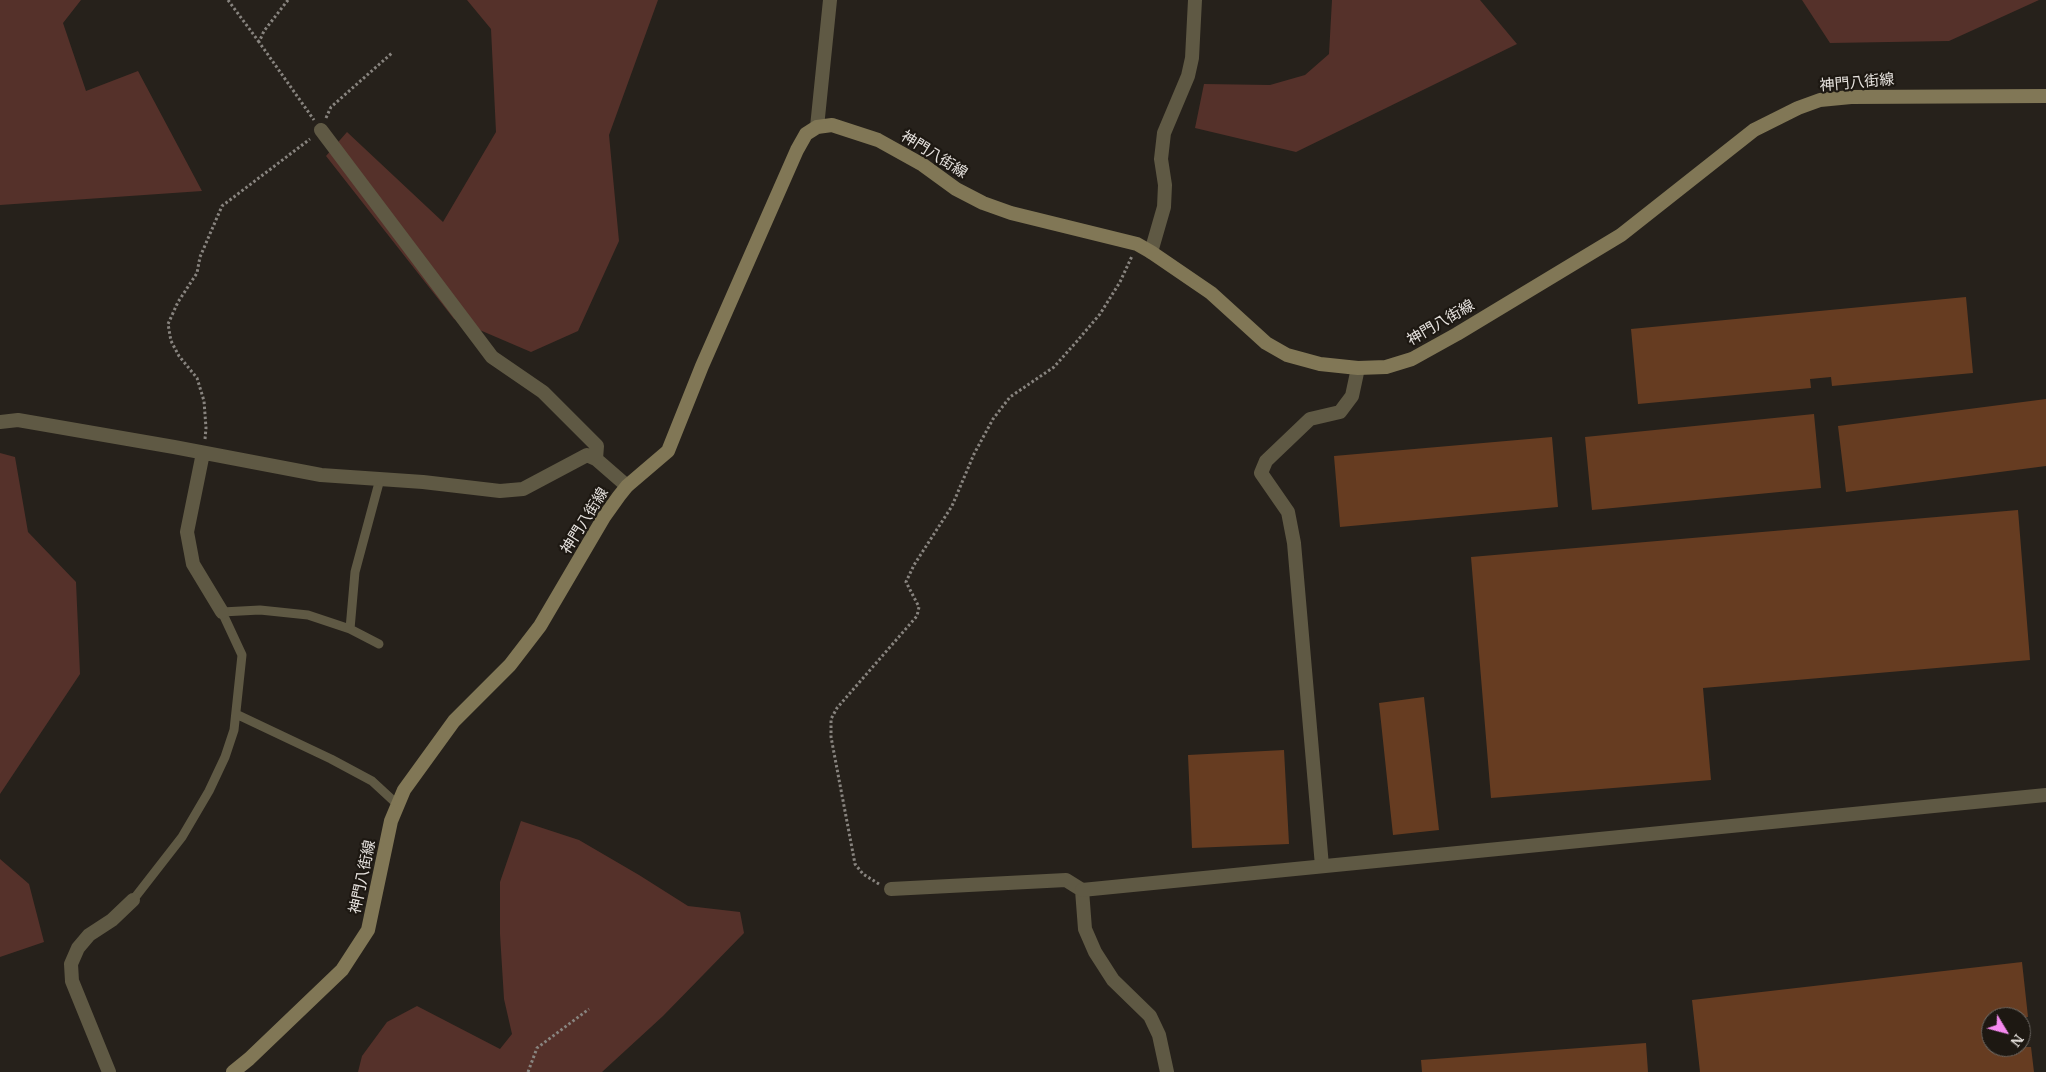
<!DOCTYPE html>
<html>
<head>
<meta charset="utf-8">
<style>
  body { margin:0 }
  #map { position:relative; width:2046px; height:1072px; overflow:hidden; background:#26211b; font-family:Merriweather,serif }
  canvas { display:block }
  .north { position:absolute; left:1981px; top:1007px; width:50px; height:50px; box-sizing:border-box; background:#1d1812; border:1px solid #6d6964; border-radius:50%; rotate:127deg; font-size:14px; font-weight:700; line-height:20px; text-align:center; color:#e6e2de }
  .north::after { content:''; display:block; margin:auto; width:18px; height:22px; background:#f589ef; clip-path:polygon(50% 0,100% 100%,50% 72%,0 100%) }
</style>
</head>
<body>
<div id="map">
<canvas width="2046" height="1072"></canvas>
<div class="north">N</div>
</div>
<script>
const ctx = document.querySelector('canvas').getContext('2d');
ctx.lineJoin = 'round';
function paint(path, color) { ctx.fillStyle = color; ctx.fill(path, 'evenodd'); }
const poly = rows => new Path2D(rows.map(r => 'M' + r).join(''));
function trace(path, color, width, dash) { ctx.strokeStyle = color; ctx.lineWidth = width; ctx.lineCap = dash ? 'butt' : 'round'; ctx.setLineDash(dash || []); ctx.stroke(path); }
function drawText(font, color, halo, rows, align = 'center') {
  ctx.font = font + ' Merriweather,"Noto Sans JP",serif'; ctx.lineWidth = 4.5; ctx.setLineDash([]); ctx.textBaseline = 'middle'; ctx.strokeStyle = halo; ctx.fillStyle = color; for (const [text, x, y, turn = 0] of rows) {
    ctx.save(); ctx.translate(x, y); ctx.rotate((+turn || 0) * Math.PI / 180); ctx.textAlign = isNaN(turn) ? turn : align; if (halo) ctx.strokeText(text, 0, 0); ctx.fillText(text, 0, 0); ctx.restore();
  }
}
paint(poly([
  [0,0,81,0,63,23,86,91,138,71,202,191,0,205],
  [467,0,658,0,609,135,619,241,578,331,531,352,454,319,326,156,347,132,443,222,496,132,491,29],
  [1332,0,1480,0,1517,44,1296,152,1195,128,1204,84,1270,85,1305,75,1329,54],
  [1802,0,2039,0,1949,41,1830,43],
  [0,453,15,457,28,532,76,582,80,674,0,794],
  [521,821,579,840,639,875,688,906,740,912,744,933,663,1016,602,1072,358,1072,362,1056,387,1022,417,1006,500,1049,512,1034,504,999,500,934,500,882],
  [0,859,29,884,44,942,0,957]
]), '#55312a');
paint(poly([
  [1966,297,1973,373,1832,386,1831,377,1810,379,1811,388,1638,404,1631,329],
  [2046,399,2046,466,1846,492,1838,426],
  [1814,414,1821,488,1592,510,1585,437],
  [1552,437,1558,507,1340,527,1334,456],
  [2018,510,2030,660,1703,688,1711,780,1491,798,1471,557],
  [1424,697,1439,830,1393,835,1379,703],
  [1284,750,1289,844,1192,848,1188,755],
  [2022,962,2028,1017,1991,1017,1991,1047,2031,1047,2034,1072,1700,1072,1692,1000],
  [1646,1043,1648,1072,1422,1072,1421,1060]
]), '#663c21');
trace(poly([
  [228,0,259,42],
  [288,0,264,31,259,42,314,120],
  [326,118,331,107,392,53],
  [205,439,206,428,204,401,197,378,179,356,171,341,168,324,178,302,197,273,200,257,222,206,310,139],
  [879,884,863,874,855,864,831,737,831,719,837,708,917,616,919,607,906,582,914,565,952,506,974,454,993,419,1010,397,1054,367,1078,340,1100,314,1120,282,1132,256],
  [528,1072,537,1048,589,1009]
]), '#88847f', 3, [2.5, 2.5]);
trace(poly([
  [350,629,355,572,380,479],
  [236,714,331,759,372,781,398,805],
  [133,900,182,837,209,791,225,757,234,730,242,655,222,612,260,610,308,615,350,629,379,644]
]), '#5f5944', 9);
trace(poly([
  [817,127,830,0],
  [321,130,492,357,543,392,597,446,596,459],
  [1151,252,1164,207,1165,185,1161,159,1164,133,1188,76,1192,58,1195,0],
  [0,422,18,420,174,447,321,475,423,482,500,491,523,489,587,455,596,459,627,486],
  [203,453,187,532,193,564,222,612],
  [1322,866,1294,543,1288,512,1261,473,1266,461,1310,419,1340,412,1352,396,1358,368],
  [891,889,1066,880,1082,890,1085,929,1095,952,1113,980,1150,1016,1159,1035,1167,1072],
  [109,1072,72,981,71,964,78,948,89,935,112,920,133,900]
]), '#5f5944', 14);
trace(poly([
  [1082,890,2046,795]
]), '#5f5944', 14);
trace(poly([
  [233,1072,249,1059,342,970,368,930,391,821,404,790,454,721,510,665,540,626,604,517,619,496,627,486,668,451,702,366,797,150,806,134,817,127,832,125,878,140,923,165,956,189,983,203,1011,213,1137,244,1151,252,1211,293,1266,343,1287,355,1320,364,1358,368,1386,367,1412,359,1457,334,1621,235,1754,130,1798,108,1820,100,1851,97,2046,96]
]), '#817756', 14);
drawText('15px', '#e6e2de', '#1d1812', [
  ["神門八街線",1857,83,-5],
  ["神門八街線",934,155,32],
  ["神門八街線",1441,323,-30],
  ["神門八街線",585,521,-58],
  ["神門八街線",363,877,-78]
]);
</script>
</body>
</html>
